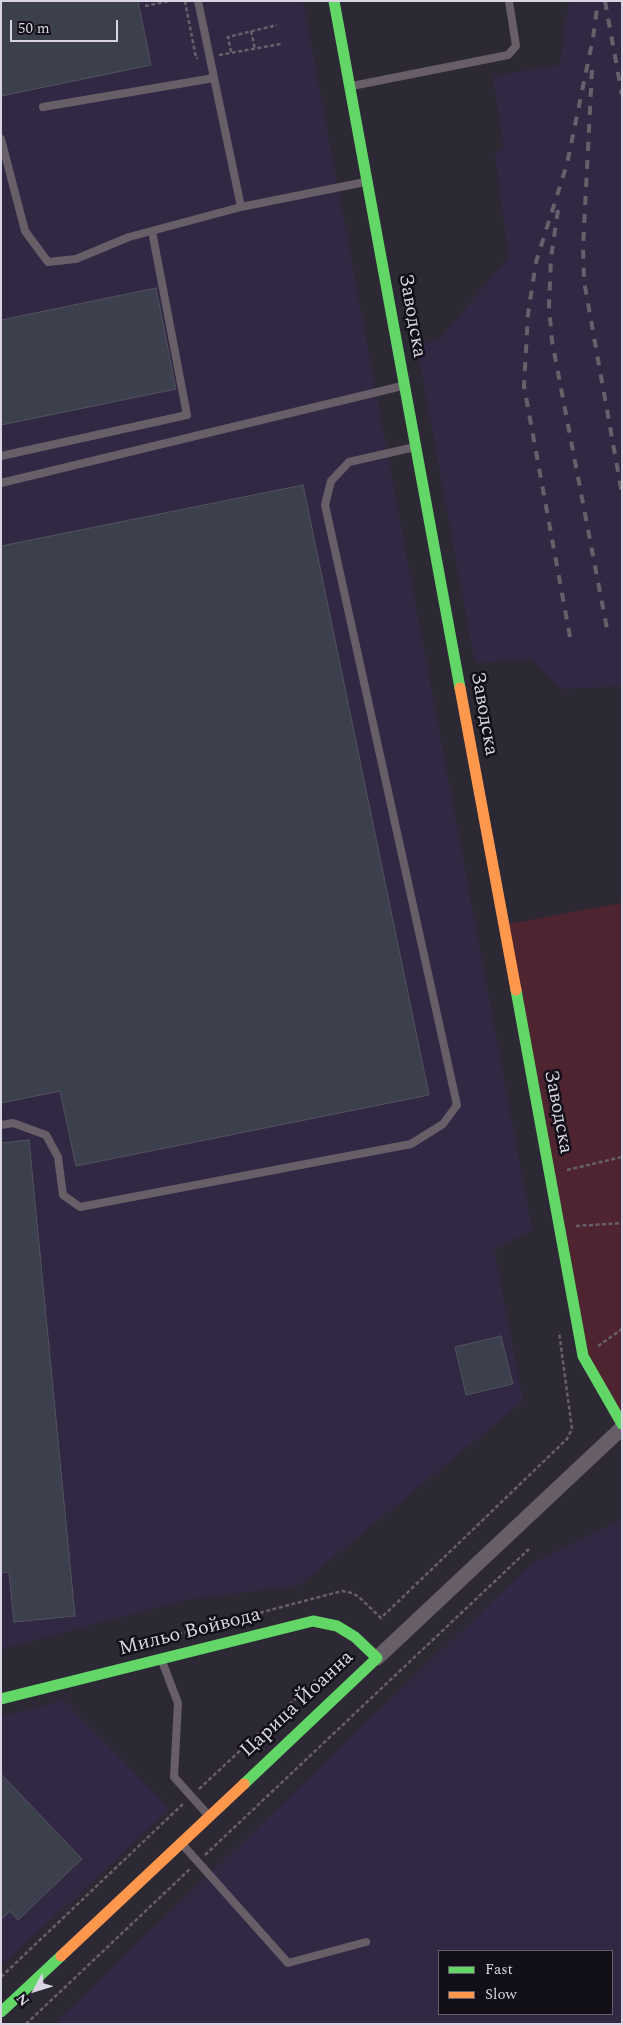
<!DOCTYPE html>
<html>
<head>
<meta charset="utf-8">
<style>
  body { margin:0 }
  #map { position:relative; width:623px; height:2025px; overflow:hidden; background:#2c2935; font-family:Spectral,serif }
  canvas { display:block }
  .frame { position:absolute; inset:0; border:2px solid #d9d5e3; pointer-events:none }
  .legend { position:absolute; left:438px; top:1950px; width:175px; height:65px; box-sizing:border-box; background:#120f19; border:1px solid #625e6a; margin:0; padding:6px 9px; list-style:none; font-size:15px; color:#d9d5e3 }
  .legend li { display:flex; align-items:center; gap:10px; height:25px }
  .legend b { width:25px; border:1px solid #625e6a }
  .north { position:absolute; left:10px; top:1965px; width:50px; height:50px; -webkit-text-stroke:4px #120f19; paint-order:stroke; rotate:231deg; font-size:14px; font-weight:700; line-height:20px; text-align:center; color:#d9d5e3 }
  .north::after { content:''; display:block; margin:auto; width:18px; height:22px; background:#d9d5e3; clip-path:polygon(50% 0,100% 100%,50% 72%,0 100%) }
  .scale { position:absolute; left:10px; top:20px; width:108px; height:22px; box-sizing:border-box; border:2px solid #d9d5e3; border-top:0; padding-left:6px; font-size:15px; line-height:18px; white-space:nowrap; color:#d9d5e3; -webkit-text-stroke:4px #120f19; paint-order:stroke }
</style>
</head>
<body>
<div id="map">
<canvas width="623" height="2025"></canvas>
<div class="frame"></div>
<ul class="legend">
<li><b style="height:6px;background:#63d668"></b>Fast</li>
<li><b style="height:6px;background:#ff974d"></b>Slow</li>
</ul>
<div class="north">N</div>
<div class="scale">50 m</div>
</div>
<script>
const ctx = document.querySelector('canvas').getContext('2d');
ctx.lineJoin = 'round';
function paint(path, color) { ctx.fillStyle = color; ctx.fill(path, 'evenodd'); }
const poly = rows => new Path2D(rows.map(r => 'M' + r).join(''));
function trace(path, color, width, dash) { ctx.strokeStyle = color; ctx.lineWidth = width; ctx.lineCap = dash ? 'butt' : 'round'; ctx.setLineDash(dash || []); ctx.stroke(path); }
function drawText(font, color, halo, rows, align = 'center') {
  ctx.font = font + ' Spectral,serif'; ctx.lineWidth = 5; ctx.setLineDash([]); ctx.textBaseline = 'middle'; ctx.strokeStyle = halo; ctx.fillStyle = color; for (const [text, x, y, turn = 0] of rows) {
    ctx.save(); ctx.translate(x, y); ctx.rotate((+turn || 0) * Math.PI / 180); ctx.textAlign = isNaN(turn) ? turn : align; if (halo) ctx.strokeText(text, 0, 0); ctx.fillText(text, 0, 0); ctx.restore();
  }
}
paint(poly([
  [1,1,303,1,532,1230,494,1250,523,1401,299,1585,184,1600,1,1649],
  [569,1,622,1,622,686,562,689,530,659,475,663,417,346,439,340,509,257,495,154,504,147,493,76,560,65],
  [622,1520,622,2024,54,2024,532,1563],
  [439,1951,612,1951,612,2014,439,2014],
  [64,1700,170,1809,1,1966,1,1717]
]), '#312944');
paint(poly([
  [622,903,622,1424,583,1356,503,925]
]), '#4f2431');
const building = poly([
  [1,1,138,1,151,65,1,96,1,1],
  [156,288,176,389,1,425,1,320,156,288],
  [303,485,429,1095,76,1166,60,1091,1,1103,1,546,303,485],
  [29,1140,75,1616,14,1622,9,1572,1,1573,1,1143,29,1140],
  [501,1336,513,1384,466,1395,455,1347,501,1336],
  [1,1774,82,1859,18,1920,10,1911,1,1920,1,1774]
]);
paint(building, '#3c3f4c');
trace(building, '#51535d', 1);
trace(poly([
  [185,1,196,58,198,58],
  [145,6,169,1],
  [251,31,255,49],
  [231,52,228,37,277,25],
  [219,55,281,44],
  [567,1170,622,1157],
  [576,1226,622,1223],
  [598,1346,622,1329],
  [172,1636,342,1591,352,1593,359,1597,381,1618,567,1439,572,1429,559,1332],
  [199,1789,335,1662],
  [205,1855,529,1549],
  [1,1977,184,1803],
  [26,2024,190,1869]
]), '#67606a', 2.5, [4, 2.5]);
trace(poly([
  [198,1,241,207],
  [352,86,508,55,516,46,509,1],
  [43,107,214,78],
  [1,139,25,231,48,262,76,259,129,237,241,207,365,182],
  [1,456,187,415,152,231],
  [1,483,402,386],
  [1,1125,13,1123,46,1135,58,1157,63,1195,80,1207,411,1144,443,1124,457,1105,325,505,331,481,349,462,415,447],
  [162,1661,178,1703,174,1777,209,1816],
  [182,1844,288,1963,366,1942]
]), '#685e68', 8);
trace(poly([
  [377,1658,622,1428]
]), '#685e68', 15);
trace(poly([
  [334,1,460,688],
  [516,990,583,1356,622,1424],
  [1,1699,313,1621,337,1626,355,1637,377,1658,244,1784],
  [1,2012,61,1956]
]), '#63d668', 11);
trace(poly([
  [460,688,516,990],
  [61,1956,244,1784]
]), '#ff974d', 11);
trace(poly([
  [605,1,622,95],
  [592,70,583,247,584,281,622,494],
  [558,210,551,258,549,306,552,341,608,634],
  [570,637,524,386,528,314,536,262,567,164,593,38,598,1]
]), '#67606a', 4, [9, 9]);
drawText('20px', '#d9d5e3', '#120f19', [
  ["Заводска",411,316,80],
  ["Заводска",483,714,80],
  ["Заводска",557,1112,79],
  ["Мильо Войвода",190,1633,-14],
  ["Царица Йоанна",298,1705,-43]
]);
</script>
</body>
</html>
